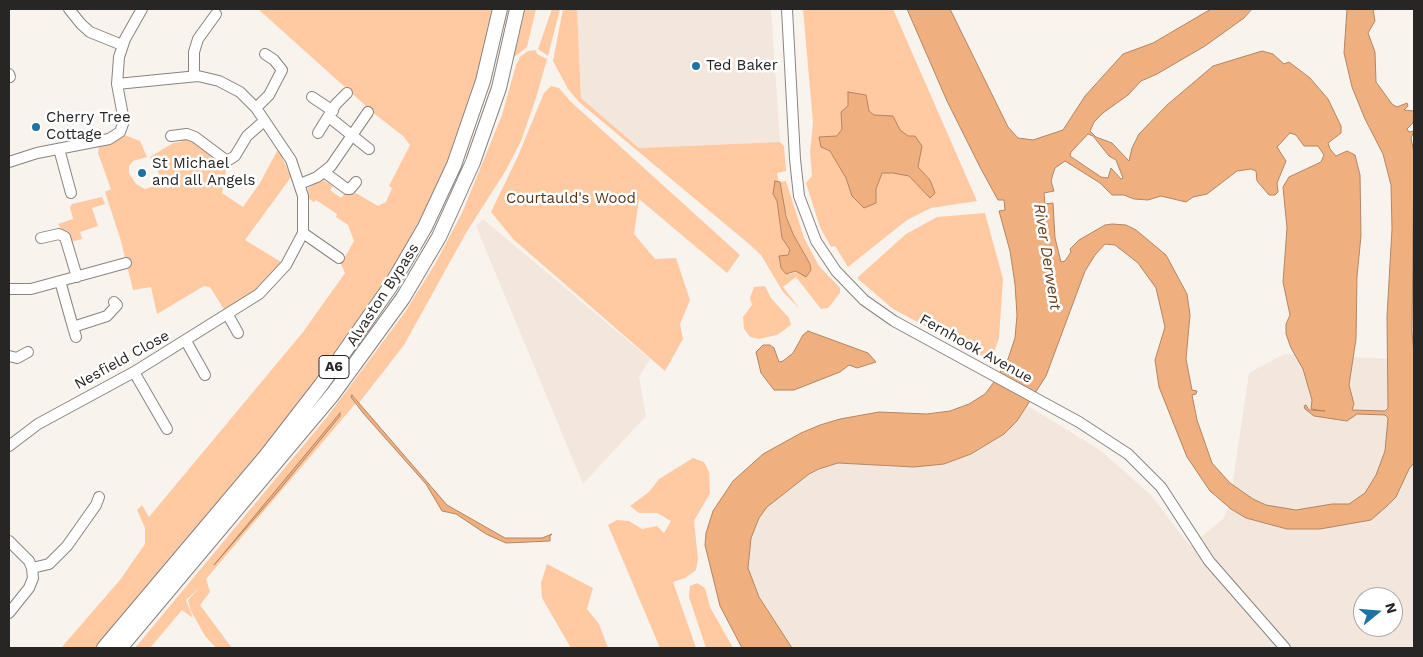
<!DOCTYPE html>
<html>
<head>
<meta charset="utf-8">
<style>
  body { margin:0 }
  #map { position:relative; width:1423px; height:657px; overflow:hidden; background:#f9f3ee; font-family:"Work Sans",sans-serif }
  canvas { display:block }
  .frame { position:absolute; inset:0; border:10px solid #282624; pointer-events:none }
  .north { position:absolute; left:1353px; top:587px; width:50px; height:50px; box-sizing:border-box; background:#fff; border:1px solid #a9a8a7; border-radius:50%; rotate:73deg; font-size:14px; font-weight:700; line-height:20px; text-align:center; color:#282624 }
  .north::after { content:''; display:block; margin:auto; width:18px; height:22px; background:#1c74a4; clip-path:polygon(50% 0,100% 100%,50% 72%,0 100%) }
</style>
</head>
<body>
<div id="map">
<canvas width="1423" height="657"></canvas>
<div class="frame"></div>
<div class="north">N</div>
</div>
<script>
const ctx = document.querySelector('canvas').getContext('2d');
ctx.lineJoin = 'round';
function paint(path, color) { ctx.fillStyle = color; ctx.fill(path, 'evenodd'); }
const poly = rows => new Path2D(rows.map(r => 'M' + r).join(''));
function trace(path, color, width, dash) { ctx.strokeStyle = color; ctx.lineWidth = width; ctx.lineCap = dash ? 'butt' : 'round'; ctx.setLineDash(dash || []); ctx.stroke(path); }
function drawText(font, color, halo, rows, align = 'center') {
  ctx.font = font + ' "Work Sans",sans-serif'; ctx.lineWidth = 5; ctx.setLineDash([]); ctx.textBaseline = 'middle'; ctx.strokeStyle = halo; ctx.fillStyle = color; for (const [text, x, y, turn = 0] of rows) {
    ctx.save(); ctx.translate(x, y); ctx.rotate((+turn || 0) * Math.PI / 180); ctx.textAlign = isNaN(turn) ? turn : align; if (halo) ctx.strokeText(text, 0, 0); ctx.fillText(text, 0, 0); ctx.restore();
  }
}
paint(poly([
  [577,9,771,9,780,142,639,148,581,98],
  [483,219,650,359,639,377,646,416,583,484,476,226],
  [1284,354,1414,360,1414,648,792,648,756,591,748,568,748,551,752,533,762,513,770,504,809,474,838,463,897,467,941,464,971,454,1003,434,1017,421,1028,406,1100,450,1151,495,1190,546,1223,519,1229,507,1249,373],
  [1363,597,1393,597,1393,627,1363,627]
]), '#f3e6dd');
paint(poly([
  [258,9,492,9,477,84,468,113,430,205,385,283,310,392,96,648,61,648,120,580,145,544,145,528,137,510,142,505,149,517,303,332,345,273,341,264,354,241,348,225,336,217,337,214,316,200,314,202,309,199,308,188,323,180,333,186,330,190,341,198,346,192,350,194,356,193,378,206,386,202,392,188,389,186,410,145,403,136,376,115],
  [525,9,536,9,527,47,514,57],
  [552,9,560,9,548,56,538,49],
  [563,9,577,9,581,98,639,148,780,142,784,146,786,171,777,173,779,182,786,181,804,238,819,266,840,288,840,293,828,308,821,309,796,277,783,287,800,309,783,292,761,255,749,244,579,102,568,89,553,61],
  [775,181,793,234,810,264,811,270,806,277,800,271,790,274,781,268,779,257,788,255,790,250,782,238],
  [803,9,893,9,977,201,931,208,907,220,848,267,835,246,831,247,820,227,806,183,812,176,810,152,813,123],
  [528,51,536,50,537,54,547,59,536,98,521,141,506,170,466,233,404,345,359,403,354,396,351,397,356,403,206,579,210,592,200,605,232,648,216,648,205,636,191,611,188,600,200,587,186,600,193,618,182,610,150,648,135,648,327,417,405,312,435,264,462,213,502,115,516,65,520,57],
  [551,86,559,88,570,101,740,255,727,273,639,199,634,234,655,259,676,258,690,300,680,324,683,339,665,371,514,240,491,212,518,156,544,93],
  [122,134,140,141,147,157,133,161,129,166,129,173,136,184,145,189,164,183,150,157,173,143,181,142,182,138,191,141,221,163,222,168,226,169,222,193,243,207,260,183,278,149,291,177,245,240,281,262,261,287,225,311,210,287,204,286,157,314,151,287,133,290,121,241,105,192,111,189,119,212,98,153,99,145],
  [102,197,105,204,92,208,98,226,80,232,82,239,70,242,58,224,73,219,70,207,72,204],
  [985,213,1003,279,999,338,991,361,893,309,857,278,906,234,937,217],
  [765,286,771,298,789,318,791,325,777,335,759,339,750,337,744,329,743,317,752,305,750,298,754,287],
  [693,458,704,462,709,472,710,493,694,521,698,559,696,570,685,578,673,582,696,648,660,648,608,525,617,520,629,521,642,529,657,526,664,533,671,521,657,513,639,513,630,506,649,492,659,479],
  [547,564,593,588,587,609,599,624,608,648,571,648,542,598,541,583],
  [697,583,705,588,710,607,733,648,706,648,689,597,690,586]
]), '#ffc9a1');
const water = poly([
  [907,9,950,9,1008,127,1018,138,1033,140,1063,130,1085,96,1123,54,1153,43,1211,9,1252,9,1244,18,1205,46,1157,74,1141,81,1128,95,1103,113,1094,122,1090,131,1096,137,1112,143,1129,161,1132,148,1139,134,1167,105,1213,66,1262,51,1273,54,1284,64,1289,62,1310,78,1328,99,1341,126,1341,133,1328,143,1330,149,1336,156,1347,151,1355,155,1360,175,1361,236,1357,276,1356,339,1349,385,1354,404,1352,410,1385,411,1388,408,1387,316,1392,229,1391,185,1383,154,1365,119,1352,87,1344,53,1347,9,1373,9,1375,21,1368,33,1375,52,1376,82,1392,104,1397,107,1407,103,1408,106,1404,110,1414,111,1413,123,1407,129,1409,132,1414,131,1411,138,1414,153,1412,331,1414,355,1414,463,1409,469,1396,497,1387,506,1371,520,1320,529,1287,529,1246,518,1231,509,1210,491,1187,457,1159,387,1155,360,1165,327,1156,288,1138,263,1115,245,1105,244,1095,255,1085,271,1046,376,1017,421,1004,434,971,454,944,464,914,467,838,463,819,469,809,474,767,507,759,518,751,538,748,568,759,597,792,648,742,648,720,606,705,545,706,533,713,511,733,481,763,454,801,433,820,425,840,419,879,412,927,414,950,411,969,404,985,394,994,382,1008,359,1015,338,1017,315,1015,284,1010,251,999,211,1005,210,1004,200,998,200,981,169,947,101,907,9],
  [1290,133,1296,135,1304,146,1318,146,1324,155,1321,162,1289,177,1283,187,1287,228,1283,282,1290,315,1286,324,1286,334,1291,348,1303,369,1312,400,1311,409,1325,411,1309,410,1306,405,1304,406,1305,409,1314,416,1347,421,1357,414,1385,415,1388,418,1385,451,1376,475,1365,493,1349,504,1332,504,1296,510,1266,505,1253,499,1230,483,1212,463,1197,420,1192,395,1196,394,1197,391,1192,390,1186,359,1190,315,1187,294,1166,255,1136,230,1126,225,1112,224,1105,225,1079,240,1070,249,1071,252,1065,261,1061,262,1055,238,1053,203,1045,204,1044,193,1054,191,1051,181,1053,174,1055,168,1065,161,1100,183,1112,195,1124,195,1134,199,1148,200,1161,196,1186,202,1193,197,1207,194,1237,171,1251,169,1256,171,1257,181,1269,195,1275,195,1278,192,1277,183,1286,161,1277,147,1290,133],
  [1088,134,1093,136,1109,156,1116,160,1123,178,1121,179,1111,168,1108,178,1101,177,1070,156,1071,152,1088,134],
  [848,92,866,95,869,111,874,115,893,116,900,130,908,136,915,136,922,146,918,167,930,180,935,193,930,198,909,176,893,173,882,173,876,189,876,203,864,208,852,196,846,178,830,151,821,147,819,137,837,136,842,129,841,112,848,106,848,92],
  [775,181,780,182,786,216,793,234,810,264,811,270,806,277,796,271,786,274,781,268,779,256,788,255,790,250,782,238,777,201,773,194,775,181],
  [808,331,868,353,876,362,857,368,849,365,840,372,794,390,774,390,761,373,756,352,763,345,770,345,774,348,779,362,783,361,793,353,803,335,808,331],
  [352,395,447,505,505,538,542,538,552,534,550,536,550,541,506,543,486,534,456,514,442,511,426,484,363,413,351,397,352,395],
  [340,413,340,416,280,489,214,565,340,413]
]);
paint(water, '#efaf7e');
trace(water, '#b38663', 1);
const minor = poly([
  [69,9,81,24,90,32,122,45],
  [787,9,795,159,799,196,816,241,836,271,864,300,894,321,1079,422,1128,454,1161,487,1209,561,1285,648],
  [9,74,10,77],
  [194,76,194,52,198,39,216,14],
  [312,97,333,111],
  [256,108,269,95,282,70,274,60,265,54],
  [329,117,369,149],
  [318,133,336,104,347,93],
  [171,136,187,134,195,137,227,161,235,156,247,136,264,121],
  [59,149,71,193],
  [9,162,37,153,109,139,120,132,124,121,117,84,119,57,125,39,142,9],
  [324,172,347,189,350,189,356,182],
  [300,184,317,177,331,166,368,112],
  [303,233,339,258],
  [41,238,59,234,65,237,77,277],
  [60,281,73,327,107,316,117,305,114,302],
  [9,289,31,289,126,263],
  [228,315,238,333],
  [73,327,76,337],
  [186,341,205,375],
  [9,356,17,358,28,352],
  [134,372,167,429],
  [9,446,38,424,134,372,259,294,286,265,303,233,303,196,291,160,256,108,240,92,219,81,198,76,117,84],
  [9,541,29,561,32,568,49,564,67,546,96,505,99,497],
  [9,613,29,588,33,578,32,568]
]);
const highway = poly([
  [104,648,266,456,321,385,390,287,425,227,454,165,483,81,500,9],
  [120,648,333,394,403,298,439,237,473,162,499,88,517,9]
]);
trace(minor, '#898480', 12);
trace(highway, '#898480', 16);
trace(minor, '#fff', 10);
trace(highway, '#fff', 14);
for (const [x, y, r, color] of [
  [696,66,5,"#1c74a4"],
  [36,127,5,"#1c74a4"],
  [142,173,5,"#1c74a4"]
]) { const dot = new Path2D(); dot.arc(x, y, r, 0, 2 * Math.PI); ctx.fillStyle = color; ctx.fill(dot); trace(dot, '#fff', 2); }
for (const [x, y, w] of [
  [334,367,30]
]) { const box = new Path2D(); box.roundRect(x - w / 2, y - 11.5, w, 23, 4); ctx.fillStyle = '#fff'; ctx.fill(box); trace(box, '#282624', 1); }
drawText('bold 14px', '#282624', null, [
  ["A6",334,367]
]);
drawText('15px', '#282624', '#fff', [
  ["Ted Baker",706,66],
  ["Cherry Tree",46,118],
  ["Cottage",46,135],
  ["St Michael",152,164],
  ["and all Angels",152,181]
], 'left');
drawText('15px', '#5e340f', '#fff', [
  ["Courtauld's Wood",571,199]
]);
drawText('15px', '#282624', '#fff', [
  ["Alvaston Bypass",383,295,-57],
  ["Fernhook Avenue",976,349,29],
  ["Nesfield Close",122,360,-29]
]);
drawText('italic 16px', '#6c411e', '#fff', [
  ["River Derwent",1047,257,81]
]);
</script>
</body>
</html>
